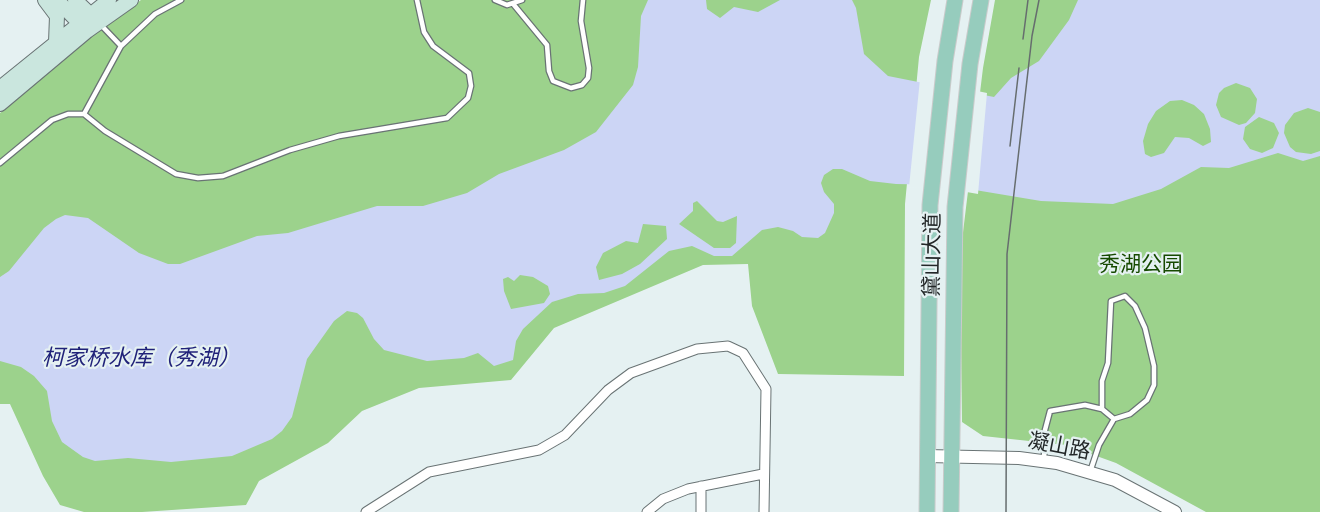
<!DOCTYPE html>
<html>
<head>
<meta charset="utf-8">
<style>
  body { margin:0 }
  canvas { display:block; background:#e5f1f2 }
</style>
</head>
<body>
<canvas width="1320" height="512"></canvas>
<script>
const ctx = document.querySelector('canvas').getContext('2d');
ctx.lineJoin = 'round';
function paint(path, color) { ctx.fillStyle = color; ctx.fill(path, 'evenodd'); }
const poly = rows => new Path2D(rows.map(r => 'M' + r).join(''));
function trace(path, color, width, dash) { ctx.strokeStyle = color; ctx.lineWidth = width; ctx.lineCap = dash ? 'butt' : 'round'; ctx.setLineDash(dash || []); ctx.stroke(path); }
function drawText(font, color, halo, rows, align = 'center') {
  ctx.font = font + ' "Fira Sans Condensed","Noto Sans SC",sans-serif'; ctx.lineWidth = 4.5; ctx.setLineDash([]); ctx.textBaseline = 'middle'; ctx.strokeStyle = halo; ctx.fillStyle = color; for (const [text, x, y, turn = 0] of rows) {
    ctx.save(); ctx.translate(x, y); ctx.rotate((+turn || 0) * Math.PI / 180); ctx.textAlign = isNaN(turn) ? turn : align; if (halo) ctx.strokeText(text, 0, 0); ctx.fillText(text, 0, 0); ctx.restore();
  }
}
paint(poly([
  [141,0,931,0,919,57,905,204,904,376,778,374,752,306,748,264,703,265,554,328,511,380,419,388,362,411,328,443,259,481,246,505,142,512,84,512,60,505,43,476,10,404,0,404,0,113,91,37],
  [995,0,1320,0,1320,512,1206,512,1116,463,1066,445,983,436,962,422,960,257,983,68]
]), '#9cd28c');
paint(poly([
  [648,0,706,0,707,9,720,18,734,7,758,12,780,0,852,0,856,8,864,54,888,76,994,97,1011,78,1039,61,1069,20,1078,0,1320,0,1320,112,1308,108,1294,113,1285,125,1284,133,1290,147,1296,152,1311,154,1320,151,1320,156,1303,161,1278,153,1229,168,1201,167,1161,189,1113,204,1041,201,945,185,896,184,870,181,842,169,833,169,824,175,821,183,824,192,834,204,834,213,825,233,818,238,802,237,793,231,778,227,762,230,732,256,714,256,692,246,669,251,625,286,604,293,578,294,552,302,523,329,516,341,513,360,494,366,478,353,464,358,427,361,384,350,374,339,363,318,357,313,347,311,334,321,307,359,292,417,282,431,272,439,232,456,171,462,128,458,95,461,83,457,62,442,52,421,47,391,34,376,21,367,0,361,0,277,9,271,44,228,56,219,65,215,88,218,139,253,168,264,180,264,257,236,288,233,377,206,423,206,467,193,499,174,564,150,596,132,633,85,638,67,641,16],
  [1236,83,1250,88,1257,99,1255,113,1246,123,1239,125,1221,117,1216,105,1219,93,1224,88],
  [1182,100,1194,105,1204,114,1210,129,1211,142,1203,146,1189,138,1175,137,1164,153,1151,157,1145,154,1143,141,1148,124,1156,111,1170,101],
  [1259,117,1274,123,1279,133,1273,148,1262,153,1250,149,1243,139,1245,127],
  [697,201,717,221,723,222,737,216,736,243,730,248,714,248,679,224,693,211,693,203],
  [643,224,666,226,667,239,640,264,622,274,599,280,596,267,603,253,626,241,638,243],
  [520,275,533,277,548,286,550,294,544,303,511,309,504,291,503,279,508,277,514,281]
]), '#ccd5f5');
paint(poly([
  [920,79,987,93,978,194,944,188,909,187]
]), '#e5f1f2');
const service = poly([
  [495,0,507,5,522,0],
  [514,5,547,45,549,71,553,81,571,88,582,85,588,78,589,68,581,21,583,0],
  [101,25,121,46],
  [84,114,121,46,155,14,181,0],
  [0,163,52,120,68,114,84,114,105,131,176,174,198,178,223,176,290,150,339,136,447,118,468,98,471,86,469,73,433,46,424,32,417,0],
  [1044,459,1045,430,1050,411,1085,405,1102,409,1114,419,1130,414,1147,400,1154,385,1154,366,1145,328,1135,306,1125,296,1111,301,1108,363,1102,381,1102,409],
  [1090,472,1099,445,1114,419]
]);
const minor = poly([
  [366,512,429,472,539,450,565,435,608,390,631,373,697,349,728,346,743,353,766,389,764,512],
  [647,512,663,499,688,489,763,474],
  [701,512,701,486]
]);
const tertiary = poly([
  [927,456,1019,458,1057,463,1115,480,1175,512]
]);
const secondary = poly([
  [45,0,57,16,56,42],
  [57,0,85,29],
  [75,0,95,19],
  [0,88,109,0],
  [0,104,87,31,131,0]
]);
const primary = poly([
  [927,512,930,205,945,61,955,0],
  [951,512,955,207,970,64,981,0]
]);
trace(service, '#697374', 7);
trace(minor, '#697374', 11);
trace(tertiary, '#697374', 14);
trace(secondary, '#697374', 16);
trace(primary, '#cacbcb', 17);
trace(service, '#fff', 4.5);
trace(minor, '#fff', 9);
trace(tertiary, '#fff', 12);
trace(secondary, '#cae6de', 14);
trace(primary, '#96ccbd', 15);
trace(poly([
  [1023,39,1028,0],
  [1010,146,1019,68],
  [1006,512,1007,254,1032,36,1039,0]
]), '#666d6e', 1.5);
drawText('21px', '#232728', '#e5f1f2', [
  ["黛山大道",933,255,-89],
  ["凝山路",1059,447,11]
]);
drawText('21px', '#164a00', '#e5f1f2', [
  ["秀湖公园",1141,265]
]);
drawText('italic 22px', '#202279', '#e5f1f2', [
  ["柯家桥水库（秀湖）",141,359]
]);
</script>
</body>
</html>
